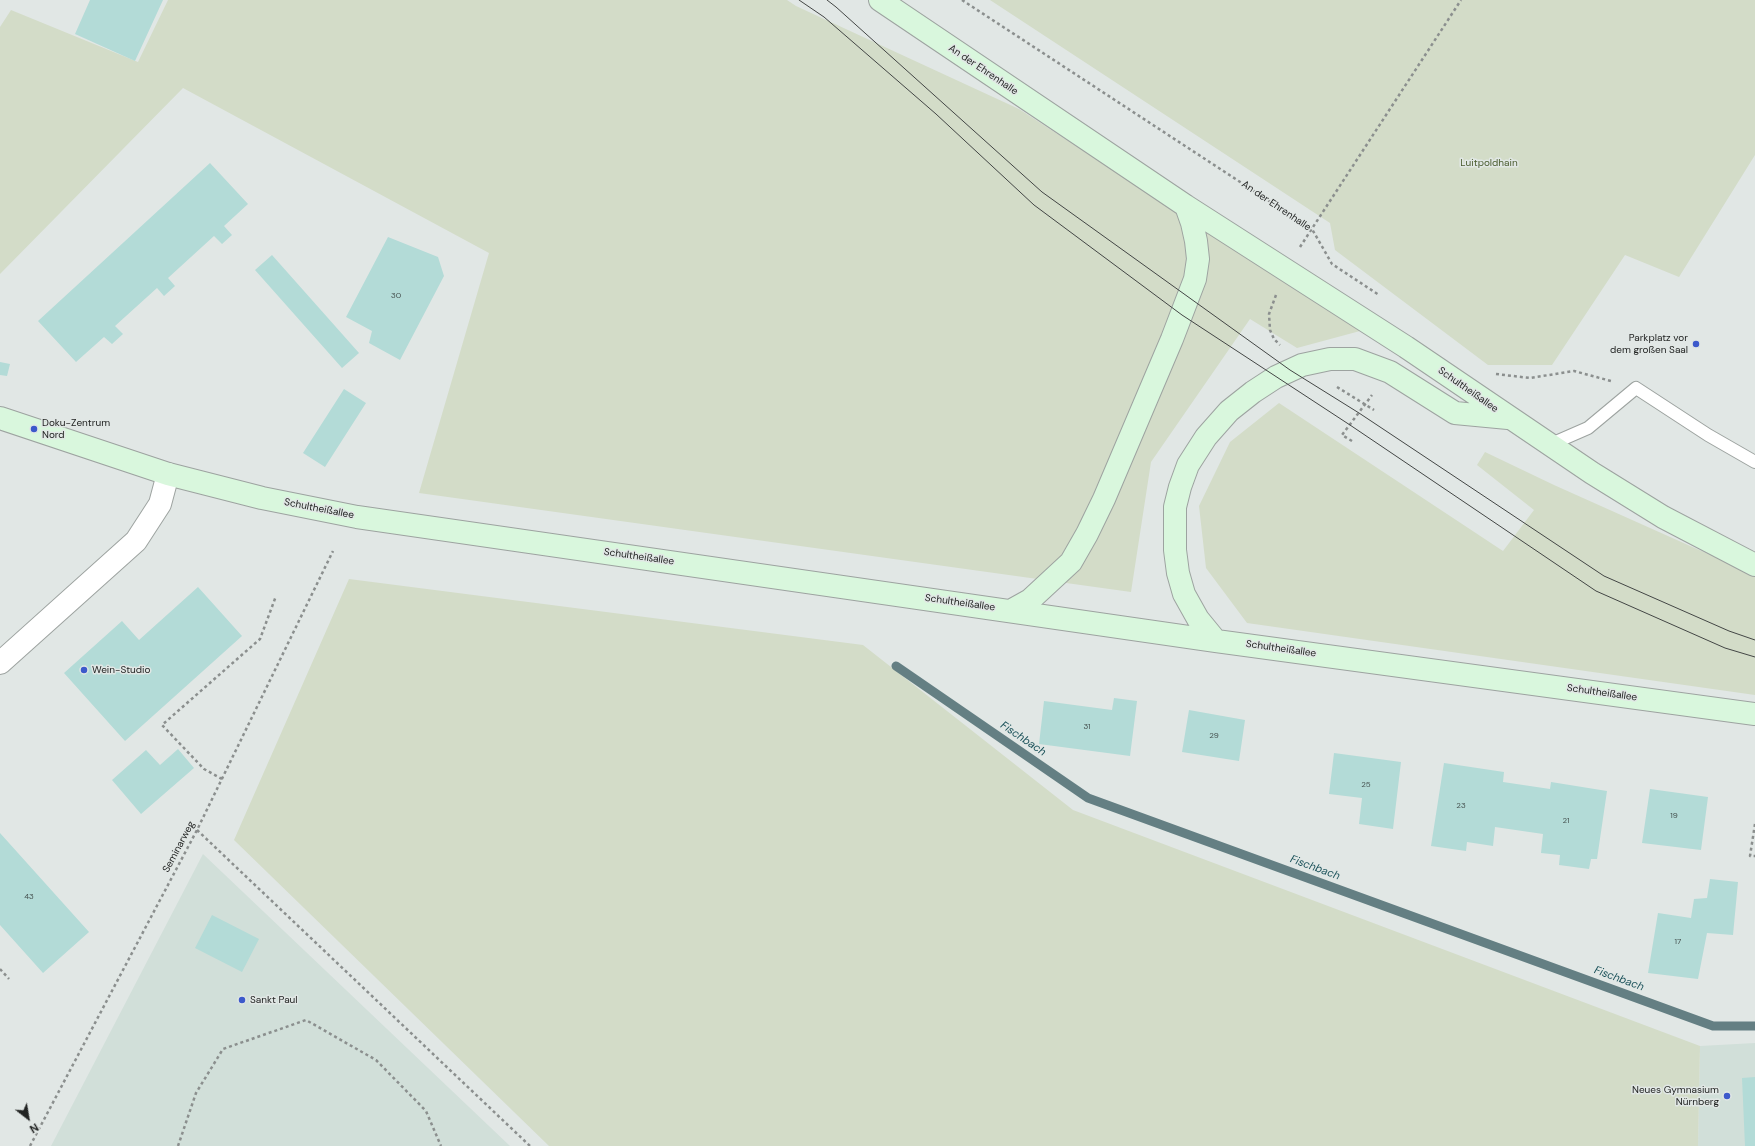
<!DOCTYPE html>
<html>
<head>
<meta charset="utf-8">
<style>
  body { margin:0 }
  #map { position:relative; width:1755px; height:1146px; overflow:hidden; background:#e1e7e5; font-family:"DM Sans",sans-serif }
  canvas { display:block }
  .north { position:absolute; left:8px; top:1098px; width:40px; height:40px; -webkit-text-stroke:3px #e1e7e5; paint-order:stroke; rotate:149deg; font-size:11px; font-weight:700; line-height:16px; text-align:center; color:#222423 }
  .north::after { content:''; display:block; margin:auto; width:14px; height:18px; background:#222423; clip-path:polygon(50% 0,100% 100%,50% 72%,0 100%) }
</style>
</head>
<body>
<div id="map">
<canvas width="1755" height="1146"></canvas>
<div class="north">N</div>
</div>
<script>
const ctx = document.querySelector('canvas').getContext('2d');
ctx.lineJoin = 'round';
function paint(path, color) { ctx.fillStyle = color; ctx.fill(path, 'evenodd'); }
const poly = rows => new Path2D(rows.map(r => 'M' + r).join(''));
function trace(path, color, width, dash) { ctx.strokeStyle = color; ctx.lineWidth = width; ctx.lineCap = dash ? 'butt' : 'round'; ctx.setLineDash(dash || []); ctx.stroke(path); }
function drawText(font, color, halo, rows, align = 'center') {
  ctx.font = font + ' "DM Sans",sans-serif'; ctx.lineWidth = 3; ctx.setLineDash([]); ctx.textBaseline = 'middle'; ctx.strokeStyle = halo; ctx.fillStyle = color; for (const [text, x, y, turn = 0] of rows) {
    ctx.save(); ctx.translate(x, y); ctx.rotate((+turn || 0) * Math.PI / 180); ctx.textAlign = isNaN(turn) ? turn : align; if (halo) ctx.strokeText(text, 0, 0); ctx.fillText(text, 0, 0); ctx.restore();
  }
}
paint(poly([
  [203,854,510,1146,51,1146],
  [1755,1043,1755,1146,1698,1146,1700,1046]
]), '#d1dfd9');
paint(poly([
  [168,0,787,0,796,6,1019,109,1360,331,1297,348,1250,319,1151,462,1131,592,419,493,489,253,183,88,0,274,0,27,11,10,138,62],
  [990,0,1755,0,1755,155,1679,277,1625,255,1552,365,1488,365,1335,250,1330,223],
  [1279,403,1503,551,1534,510,1477,465,1485,452,1554,485,1755,575,1755,695,1247,623,1206,568,1199,506,1230,442],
  [349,579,863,645,1073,810,1700,1046,1698,1146,549,1146,234,840]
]), '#d3dcc8');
trace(poly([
  [896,666,1088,798,1713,1026,1755,1026]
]), '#647f83', 9);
paint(poly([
  [90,0,163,0,135,61,75,34],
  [210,163,248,204,224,226,232,235,222,244,214,236,168,278,175,286,164,296,157,288,115,326,123,334,112,344,104,337,76,362,38,321],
  [388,237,438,257,444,276,400,360,369,343,372,331,346,317],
  [272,255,359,353,342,368,255,270],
  [0,362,10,364,7,376,0,375],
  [344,389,366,403,325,467,303,453],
  [198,587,242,636,125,741,64,673,122,621,139,640],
  [1114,698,1137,701,1130,756,1039,744,1044,701,1112,710],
  [1189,710,1245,720,1239,761,1182,752],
  [178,749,194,768,141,814,112,780,146,750,160,765],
  [1334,753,1401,762,1393,829,1359,824,1362,798,1329,794],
  [1444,763,1504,772,1503,782,1550,789,1551,782,1607,791,1597,859,1591,859,1589,869,1559,865,1560,855,1541,853,1543,834,1495,827,1493,846,1467,842,1466,851,1431,846],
  [1650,789,1708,797,1701,850,1642,843],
  [0,833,89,932,43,973,0,925],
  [1710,879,1738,882,1733,935,1707,933,1698,979,1648,973,1658,913,1691,918,1694,899,1707,898],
  [212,915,259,939,242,972,195,948],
  [1755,1077,1755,1146,1745,1146,1742,1078]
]), '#b3dbd7');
const lane = poly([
  [1549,445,1588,428,1636,388,1708,435,1755,462]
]);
const street = poly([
  [0,663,136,541,160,504,168,474]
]);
const secondary = poly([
  [880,0,1186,206,1406,347,1592,473,1663,517,1755,565],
  [0,418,168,474,262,498,357,517,1216,641,1755,714],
  [1012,610,1030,600,1071,562,1087,534,1104,499,1172,339,1195,279,1198,259,1196,241,1192,223,1186,206],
  [1216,641,1198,619,1184,594,1178,573,1175,550,1175,507,1180,487,1188,465,1206,437,1229,411,1253,392,1276,377,1302,365,1330,359,1355,359,1390,372,1455,413,1508,418]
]);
trace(lane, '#9da3a0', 14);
trace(street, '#9da3a0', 24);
trace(secondary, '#9da3a0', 24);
trace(poly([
  [962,0,1312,229,1332,264,1379,295],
  [1300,247,1461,0],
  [1276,295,1269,314,1270,330,1274,339,1280,345],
  [1496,374,1530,378,1574,371,1611,381],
  [1337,387,1374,410],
  [1352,441,1342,435,1372,395],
  [222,779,204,769,162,725,260,639,276,596],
  [1755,824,1750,856,1755,856],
  [197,830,530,1146],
  [0,969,9,979],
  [30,1146,197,830,333,551],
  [178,1146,196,1093,223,1049,306,1020,376,1060,426,1111,441,1146]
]), '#8b8f8e', 2.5, [3, 3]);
trace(lane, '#fff', 12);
trace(street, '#fff', 22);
trace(secondary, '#d9f7dd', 22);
trace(poly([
  [799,0,824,17,936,114,1034,205,1182,315,1350,425,1596,591,1725,648,1755,657],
  [827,0,836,7,1042,192,1290,370,1359,413,1604,576,1729,631,1755,640]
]), '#434645', 1);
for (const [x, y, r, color] of [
  [1696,344,4,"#3c59cb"],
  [34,429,4,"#3c59cb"],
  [84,670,4,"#3c59cb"],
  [242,1000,4,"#3c59cb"],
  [1727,1096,4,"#3c59cb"]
]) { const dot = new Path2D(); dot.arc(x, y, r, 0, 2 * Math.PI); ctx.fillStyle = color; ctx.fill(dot); trace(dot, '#e1e7e5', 1.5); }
drawText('8px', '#465250', null, [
  ["30",396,296],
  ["31",1087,727],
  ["29",1214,736],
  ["25",1366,785],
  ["23",1461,806],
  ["19",1674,816],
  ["21",1566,821],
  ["43",29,897],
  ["17",1678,942]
]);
drawText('10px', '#222423', '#e1e7e5', [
  ["An der Ehrenhalle",983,70,34],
  ["An der Ehrenhalle",1276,206,34],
  ["Schultheißallee",1468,390,35],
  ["Schultheißallee",319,509,11],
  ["Schultheißallee",639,557,8],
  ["Schultheißallee",960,603,8],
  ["Schultheißallee",1281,649,8],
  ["Schultheißallee",1602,693,8],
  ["Seminarweg",179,847,-62]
]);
drawText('10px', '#4b5d30', '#e1e7e5', [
  ["Luitpoldhain",1489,163]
]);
drawText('10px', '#222423', '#e1e7e5', [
  ["Parkplatz vor",1688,338,"right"],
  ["dem großen Saal",1688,350,"right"],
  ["Doku-Zentrum",42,423],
  ["Nord",42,435],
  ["Wein-Studio",92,670],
  ["Sankt Paul",250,1000],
  ["Neues Gymnasium",1719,1090,"right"],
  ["Nürnberg",1719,1102,"right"]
], 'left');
drawText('italic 11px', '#1b525a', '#e1e7e5', [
  ["Fischbach",1023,739,34],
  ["Fischbach",1315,868,20],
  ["Fischbach",1619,979,20]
]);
</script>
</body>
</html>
